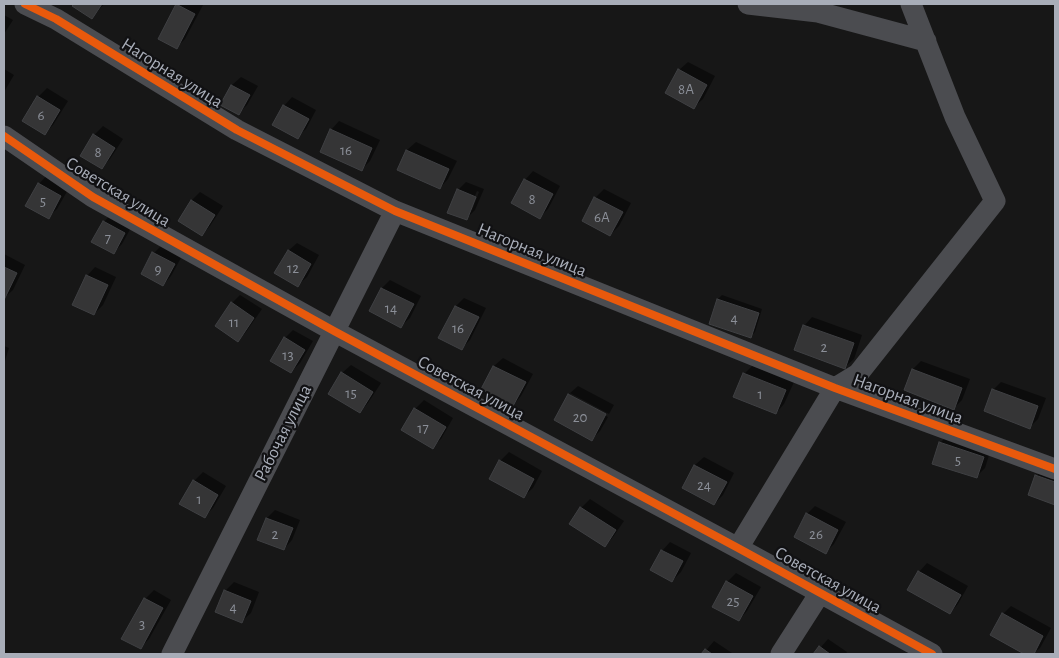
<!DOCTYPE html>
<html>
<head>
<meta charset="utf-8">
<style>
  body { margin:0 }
  #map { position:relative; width:1059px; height:658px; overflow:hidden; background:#171717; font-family:"Alegreya Sans",sans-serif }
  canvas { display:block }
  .frame { position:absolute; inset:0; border:5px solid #a8adb8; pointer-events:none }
</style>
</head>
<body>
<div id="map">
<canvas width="1059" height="658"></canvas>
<div class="frame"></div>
</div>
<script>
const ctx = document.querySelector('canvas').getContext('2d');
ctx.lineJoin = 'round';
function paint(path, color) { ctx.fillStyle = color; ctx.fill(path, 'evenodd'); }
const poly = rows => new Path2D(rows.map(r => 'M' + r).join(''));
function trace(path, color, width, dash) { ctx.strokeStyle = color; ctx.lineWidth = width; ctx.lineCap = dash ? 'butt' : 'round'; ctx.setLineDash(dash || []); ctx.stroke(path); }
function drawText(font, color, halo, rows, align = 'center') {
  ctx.font = font + ' "Alegreya Sans",sans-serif'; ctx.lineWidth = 4.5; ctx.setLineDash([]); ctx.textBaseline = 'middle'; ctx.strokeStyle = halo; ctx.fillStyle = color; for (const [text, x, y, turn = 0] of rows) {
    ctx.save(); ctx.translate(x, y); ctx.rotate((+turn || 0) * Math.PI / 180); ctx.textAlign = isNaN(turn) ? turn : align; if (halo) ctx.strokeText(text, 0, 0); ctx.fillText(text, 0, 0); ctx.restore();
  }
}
paint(poly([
  [75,4,104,4,92,18,74,6],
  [177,4,203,5,185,39,176,48],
  [4,15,13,20,4,34],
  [688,62,715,76,703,99,694,107,679,70],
  [4,69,14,75,4,92],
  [241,77,258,86,247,105,239,113,222,104,232,85],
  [47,88,68,101,53,125,45,133,38,97],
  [292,97,316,110,306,129,297,137,284,106],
  [339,121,380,140,370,161,362,169,331,130],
  [103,126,123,139,110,159,101,168,94,135],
  [416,142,457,161,448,179,440,188,399,169,407,150],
  [533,171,560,186,548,209,540,217,525,180],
  [47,175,69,188,57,209,48,217,39,184],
  [466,182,484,189,475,210,466,219,458,190],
  [477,191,479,192,472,210,469,210],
  [604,189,631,203,619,226,610,235,583,220,595,198],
  [200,192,223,206,210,226,202,235,192,200],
  [112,213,133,224,122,244,113,253,104,222],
  [297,243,319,255,307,277,298,285,288,251],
  [162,245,182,256,171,276,163,285,154,253],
  [4,254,25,265,13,290,4,298],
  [95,267,116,277,103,305,94,314,87,276],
  [390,280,421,296,410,318,401,326,370,311,382,288],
  [240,295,262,309,246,332,238,341,232,303],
  [722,295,762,309,755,332,751,336,711,323,718,299],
  [464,298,486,308,470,340,462,348,440,338,456,306],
  [812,317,862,335,854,359,845,367,804,326],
  [293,330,313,341,300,363,291,372,285,338],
  [4,346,9,348,4,364],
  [503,358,533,374,521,396,513,405,482,389,494,366],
  [921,361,970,379,962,400,954,408,913,369],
  [351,365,381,383,368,403,360,412,342,373],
  [753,365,794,382,784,404,776,413,744,374],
  [1001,382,1046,398,1038,419,1030,427,993,390],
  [578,386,614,405,609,414,570,393,570,396,608,417,600,431,592,439,556,420,569,394],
  [424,400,453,418,441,439,432,447,415,409],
  [948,435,991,449,985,468,976,477,940,443],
  [509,452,542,471,533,488,524,496,500,461],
  [704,457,734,473,723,495,714,504,684,488,695,465],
  [1045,467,1055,471,1055,503,1030,494,1036,476],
  [203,472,226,486,213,508,204,517,194,481],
  [590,499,624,521,613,537,605,546,581,508],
  [815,506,846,522,834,544,826,552,807,514],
  [275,510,300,520,292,540,284,549,267,518],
  [670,542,691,553,681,572,672,581,662,551],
  [927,563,968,586,958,604,950,613,919,572],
  [736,573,761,587,747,611,739,620,727,582],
  [234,582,259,592,251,613,242,621,225,591],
  [154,590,171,600,149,639,140,648,145,599],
  [1011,606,1051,628,1040,648,1033,654,1027,654,992,634,1003,614],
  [828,639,847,652,846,654,815,654],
  [714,641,732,653,731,654,703,654]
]), '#0007');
const building = poly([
  [74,4,102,4,92,19,72,6,74,4],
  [176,4,195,14,177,49,158,39,176,4],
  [678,69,707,85,694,109,665,93,678,69],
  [231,85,250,95,239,115,220,105,231,85],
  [37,96,60,110,45,135,22,121,37,96],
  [283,105,309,119,298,139,272,125,283,105],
  [330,129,372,148,362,171,320,152,330,129],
  [93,134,115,148,102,169,80,156,93,134],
  [406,150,449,169,440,189,397,170,406,150],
  [524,179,553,194,540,219,511,203,524,179],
  [38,183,61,196,49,219,25,206,38,183],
  [457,189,476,197,467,220,447,213,457,189],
  [594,197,623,212,610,236,582,221,594,197],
  [191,200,215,215,202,236,178,221,191,200],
  [103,221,125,233,114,254,91,242,103,221],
  [288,250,311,264,298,287,274,273,288,250],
  [152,252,175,264,163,286,141,274,152,252],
  [4,267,17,273,4,300,4,267],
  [86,275,108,285,94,315,72,305,86,275],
  [381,288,414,304,401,328,369,311,381,288],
  [717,299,759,313,751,338,709,324,717,299],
  [231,302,254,318,238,342,215,326,231,302],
  [455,306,479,317,462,350,438,338,455,306],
  [803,325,854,343,845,369,794,350,803,325],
  [284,337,305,350,291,373,270,361,284,337],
  [493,366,526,382,513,406,481,389,493,366],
  [912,369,962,388,954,410,904,390,912,369],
  [341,372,373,392,360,413,328,394,341,372],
  [743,373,786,390,776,414,733,397,743,373],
  [992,389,1038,406,1030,429,984,411,992,389],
  [568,394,606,414,592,441,554,420,568,394],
  [414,408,446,427,433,449,401,430,414,408],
  [939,442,984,457,977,478,932,464,939,442],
  [499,460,534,479,524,498,489,479,499,460],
  [694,465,727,482,714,505,682,488,694,465],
  [1035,475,1055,482,1055,505,1028,495,1035,475],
  [193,480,218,495,205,518,179,504,193,480],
  [580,507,616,530,605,547,569,524,580,507],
  [806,513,838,530,826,554,794,537,806,513],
  [266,518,293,528,284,550,257,540,266,518],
  [661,550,683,561,672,582,650,570,661,550],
  [918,571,961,595,950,614,907,590,918,571],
  [726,581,753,596,739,621,712,607,726,581],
  [224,590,251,601,242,623,215,612,224,590],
  [144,598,163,608,141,649,121,639,144,598],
  [1002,613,1043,636,1034,654,1024,654,990,635,1002,613],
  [819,646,830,654,813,654,819,646],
  [705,649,712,654,701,654,705,649]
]);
paint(building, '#353536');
trace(building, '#3f4043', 1);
trace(poly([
  [25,4,56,19,237,130,395,211,835,388,1055,469],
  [748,4,818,12,926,41],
  [4,136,93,197,334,331,738,548,932,654],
  [738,548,835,388,858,374,995,201,955,117,911,4],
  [172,654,395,211],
  [781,654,820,593]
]), '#4b4c50', 21);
trace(poly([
  [25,4,56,19,237,130,395,211,835,388,1055,469],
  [4,136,93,197,334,331,738,548,932,654]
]), '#e8590c', 8);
drawText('15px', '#8b8f98', null, [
  ["8А",686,89],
  ["6",41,115],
  ["16",346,150],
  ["8",98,152],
  ["8",532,199],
  ["5",43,201],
  ["6А",602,217],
  ["7",108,238],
  ["12",293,268],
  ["9",158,269],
  ["14",391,308],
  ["4",734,318],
  ["11",234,322],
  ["16",458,328],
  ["2",824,347],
  ["13",288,355],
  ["15",351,393],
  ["1",760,394],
  ["20",580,417],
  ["17",423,428],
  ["5",958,460],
  ["24",704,485],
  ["1",199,499],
  ["2",275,534],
  ["26",816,534],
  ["25",733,601],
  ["4",233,607],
  ["3",142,624]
]);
drawText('18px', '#a8adb8', '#111113', [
  ["Нагорная улица",172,73,32],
  ["Советская улица",118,192,31],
  ["Нагорная улица",532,250,22],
  ["Советская улица",471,388,28],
  ["Нагорная улица",908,399,20],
  ["Рабочая улица",283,433,-63],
  ["Советская улица",828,580,29]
]);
</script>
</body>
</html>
